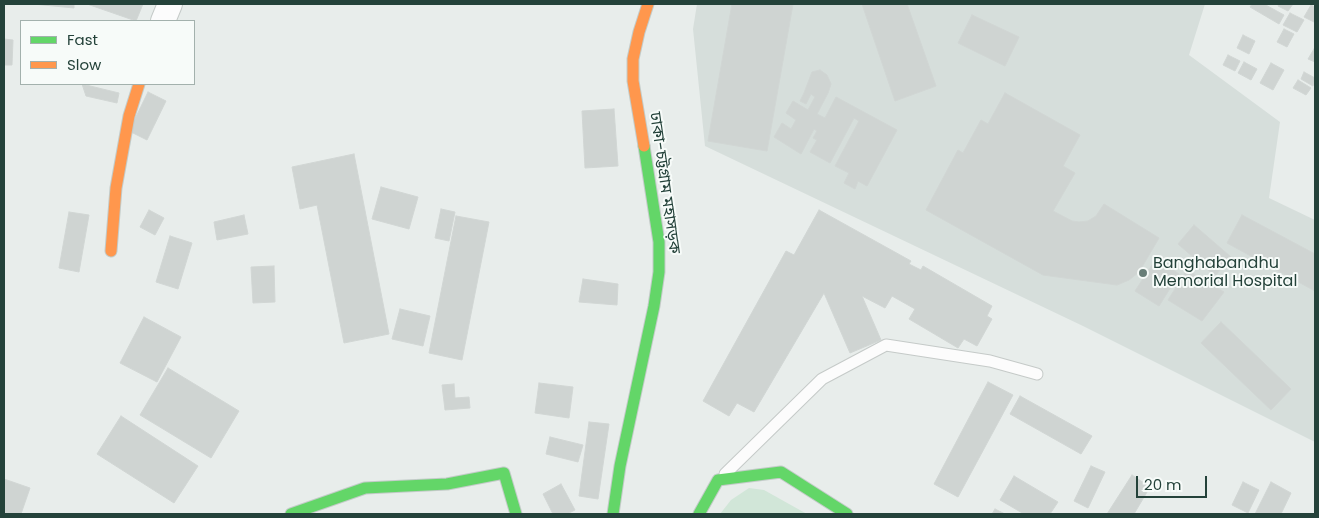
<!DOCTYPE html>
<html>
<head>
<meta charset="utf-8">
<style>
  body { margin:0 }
  #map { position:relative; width:1319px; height:518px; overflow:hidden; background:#e8edeb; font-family:Poppins,sans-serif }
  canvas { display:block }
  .frame { position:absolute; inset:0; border:5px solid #24423a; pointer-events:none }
  .legend { position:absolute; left:20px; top:20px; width:175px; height:65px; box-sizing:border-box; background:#f7fbf9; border:1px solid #a3b1ad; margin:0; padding:6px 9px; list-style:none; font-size:15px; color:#24423a }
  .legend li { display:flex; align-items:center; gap:10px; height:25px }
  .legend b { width:25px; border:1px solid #a3b1ad }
  .scale { position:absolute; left:1136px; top:476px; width:71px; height:22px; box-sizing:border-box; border:2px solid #24423a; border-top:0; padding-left:6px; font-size:15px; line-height:18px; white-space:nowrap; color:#24423a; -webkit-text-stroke:4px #f7fbf9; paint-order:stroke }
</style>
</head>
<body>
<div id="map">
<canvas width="1319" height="518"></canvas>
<div class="frame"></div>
<ul class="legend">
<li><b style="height:6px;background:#63d668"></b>Fast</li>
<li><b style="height:6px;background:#ff974d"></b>Slow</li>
</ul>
<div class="scale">20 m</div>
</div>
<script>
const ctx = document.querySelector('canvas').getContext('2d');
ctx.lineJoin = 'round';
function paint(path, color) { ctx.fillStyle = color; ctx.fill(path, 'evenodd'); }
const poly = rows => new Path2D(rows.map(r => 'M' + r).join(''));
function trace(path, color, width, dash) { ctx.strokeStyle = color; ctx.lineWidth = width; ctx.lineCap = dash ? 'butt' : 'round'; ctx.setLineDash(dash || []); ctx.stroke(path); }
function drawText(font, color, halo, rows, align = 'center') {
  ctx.font = font + ' Poppins,"Noto Sans Bengali",sans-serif'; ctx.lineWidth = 4; ctx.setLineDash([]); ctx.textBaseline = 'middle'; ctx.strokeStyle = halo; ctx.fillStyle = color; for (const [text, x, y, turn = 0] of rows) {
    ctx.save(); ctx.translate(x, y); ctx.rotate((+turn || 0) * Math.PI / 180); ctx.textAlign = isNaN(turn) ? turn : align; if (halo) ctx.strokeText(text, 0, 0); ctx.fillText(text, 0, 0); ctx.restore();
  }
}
paint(poly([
  [697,4,1205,4,1189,55,1280,122,1269,198,1315,220,1315,442,1083,326,705,146,693,29]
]), '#d6dedb');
paint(poly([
  [749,488,764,490,807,514,720,514,731,500]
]), '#d1e6d8');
const building = poly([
  [33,4,74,4,74,8,33,4],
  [87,4,143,4,136,21,87,4],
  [732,4,793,4,767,151,708,141,732,4],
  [862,4,907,4,936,86,895,101,862,4],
  [1252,4,1264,4,1284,15,1279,24,1250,7,1252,4],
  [1279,4,1293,4,1288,11,1278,6,1279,4],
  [1311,5,1315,7,1314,22,1304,17,1311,5],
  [1290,13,1304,20,1297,32,1283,25,1290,13],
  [972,15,1019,37,1005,66,958,43,972,15],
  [1284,29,1294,34,1287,47,1277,42,1284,29],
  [1243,35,1255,41,1249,54,1237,48,1243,35],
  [4,39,13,40,12,65,4,65,4,39],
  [1314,49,1315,50,1315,62,1308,59,1314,49],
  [1228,55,1240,61,1235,71,1223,65,1228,55],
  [1244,62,1257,69,1251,80,1238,73,1244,62],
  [1271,63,1284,70,1273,90,1260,83,1271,63],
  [820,70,827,75,831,84,828,93,817,114,825,118,836,97,897,130,867,186,858,181,855,189,844,183,849,173,835,166,859,121,854,118,830,163,810,152,817,140,813,138,817,131,814,129,801,154,774,137,782,123,791,129,796,120,786,113,793,101,808,110,815,97,811,94,806,104,800,101,804,93,812,72,820,70],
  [1304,72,1315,78,1313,86,1301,79,1304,72],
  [1298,80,1311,88,1306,95,1293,88,1298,80],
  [82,84,119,93,117,103,86,96,82,84],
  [148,92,166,101,147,140,129,131,148,92],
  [1005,93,1080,135,1063,166,1075,173,1053,211,1072,221,1079,222,1088,221,1096,216,1104,204,1159,238,1139,272,1129,280,1117,285,1043,275,926,210,958,150,963,153,981,120,988,124,1005,93],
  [614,109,618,166,585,168,582,111,614,109],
  [354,154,389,334,344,343,317,205,300,209,292,167,354,154],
  [381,187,418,197,409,229,372,219,381,187],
  [441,209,455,212,449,241,435,238,441,209],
  [149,210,164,218,155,235,140,227,149,210],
  [819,210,911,261,909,264,921,270,923,266,992,306,987,316,992,319,977,346,964,339,958,348,909,319,915,309,892,296,885,308,862,296,881,340,850,353,824,293,754,412,737,403,729,416,703,401,786,251,794,255,819,210],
  [69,212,89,215,79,272,59,268,69,212],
  [244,215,248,234,217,240,214,222,244,215],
  [1242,215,1315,254,1315,291,1227,243,1242,215],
  [456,216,489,222,462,360,429,353,456,216],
  [1194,225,1231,257,1215,276,1178,244,1194,225],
  [170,236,192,243,178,289,156,282,170,236],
  [1156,259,1179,274,1159,306,1135,291,1156,259],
  [274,266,275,302,253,303,251,267,274,266],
  [1187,270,1224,292,1202,321,1168,300,1187,270],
  [583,279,618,284,617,305,579,302,583,279],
  [400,309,430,316,423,346,392,339,400,309],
  [144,317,181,337,157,382,120,363,144,317],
  [1221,322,1291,389,1271,410,1201,343,1221,322],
  [168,368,239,411,211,458,140,415,168,368],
  [988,382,1013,395,958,497,934,484,988,382],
  [539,383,573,387,569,418,535,413,539,383],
  [454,384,455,398,469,397,470,408,445,410,442,385,454,384],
  [1020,396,1092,436,1081,454,1010,414,1020,396],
  [121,416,198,466,174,503,97,454,121,416],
  [589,422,609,424,598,499,579,496,589,422],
  [550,437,583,445,578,462,546,454,550,437],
  [1091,466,1105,472,1088,508,1074,501,1091,466],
  [1132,475,1150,487,1134,514,1107,514,1132,475],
  [1014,476,1058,502,1050,514,1024,514,1000,500,1014,476],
  [4,479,30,488,21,514,4,514,4,479],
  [1243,482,1259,490,1248,513,1232,505,1243,482],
  [1271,482,1291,493,1281,514,1255,514,1271,482],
  [561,484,575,510,567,514,553,514,543,494,561,484],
  [995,509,1005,514,992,514,995,509]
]);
paint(building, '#cfd4d2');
trace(building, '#d1d6d4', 1);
const lane = poly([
  [725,474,822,379,886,345,990,361,1037,374]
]);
const street = poly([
  [163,21,170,4]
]);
const fast = poly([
  [291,514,365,488,447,484,504,473,516,514],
  [613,514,620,466,654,306,659,272,659,242,644,146],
  [699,514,718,480,781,472,847,514]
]);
const slow = poly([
  [644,146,633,81,633,59,639,32,648,4],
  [111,251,116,188,129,116,139,84]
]);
trace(lane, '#c5cac8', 13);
trace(street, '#c5cac8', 26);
trace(fast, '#c3cbc8', 13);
trace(slow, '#c3cbc8', 13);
trace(lane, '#fcfcfc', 11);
trace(street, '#fcfcfc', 24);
trace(fast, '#63d668', 11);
trace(slow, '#ff974d', 11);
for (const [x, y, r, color] of [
  [1143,273,5,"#697e78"]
]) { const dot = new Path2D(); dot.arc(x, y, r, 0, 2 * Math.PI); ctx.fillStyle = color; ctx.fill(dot); trace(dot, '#f7fbf9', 2); }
drawText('16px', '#24423a', '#f7fbf9', [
  ["ঢাকা-চট্টগ্রাম মহাসড়ক",664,183,82]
]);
drawText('16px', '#24423a', '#f7fbf9', [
  ["Banghabandhu",1153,264],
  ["Memorial Hospital",1153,282]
], 'left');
</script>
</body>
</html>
